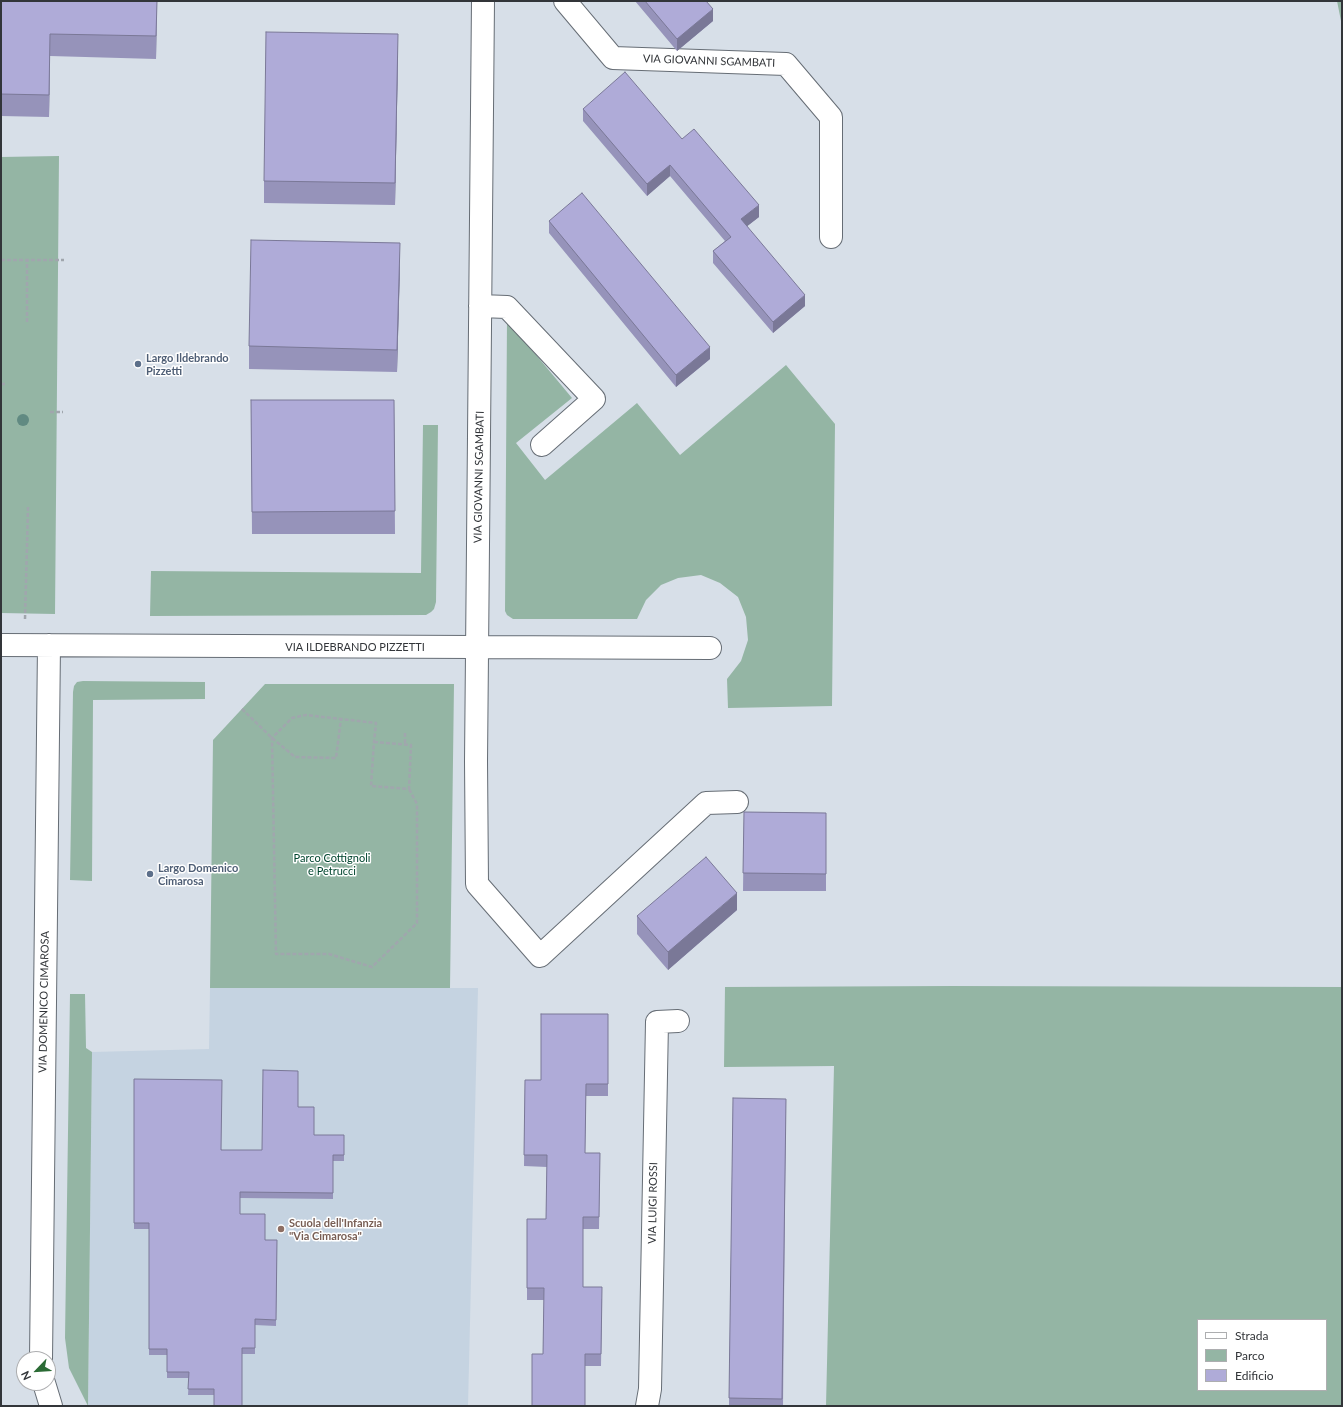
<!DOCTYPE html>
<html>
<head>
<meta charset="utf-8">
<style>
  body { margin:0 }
  #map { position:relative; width:1343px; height:1407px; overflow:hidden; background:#d7dfe8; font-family:Lato,sans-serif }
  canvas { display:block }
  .frame { position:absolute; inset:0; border:2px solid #323539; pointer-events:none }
  .legend { position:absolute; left:1197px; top:1319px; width:130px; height:72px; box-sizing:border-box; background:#fff; border:1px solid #adaeb0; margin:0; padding:5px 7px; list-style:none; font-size:12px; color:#323539 }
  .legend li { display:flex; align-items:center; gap:8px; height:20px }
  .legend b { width:20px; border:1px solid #adaeb0 }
  .north { position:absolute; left:16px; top:1351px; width:40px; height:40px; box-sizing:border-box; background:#fff; border:1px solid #adaeb0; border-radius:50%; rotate:245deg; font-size:11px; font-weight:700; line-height:16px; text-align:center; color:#323539 }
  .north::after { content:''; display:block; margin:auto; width:14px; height:18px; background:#2b6b35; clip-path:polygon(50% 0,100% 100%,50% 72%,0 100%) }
</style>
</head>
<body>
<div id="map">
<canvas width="1343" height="1407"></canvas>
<div class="frame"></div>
<ul class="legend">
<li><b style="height:5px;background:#fff"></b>Strada</li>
<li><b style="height:11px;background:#94b5a4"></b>Parco</li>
<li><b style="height:11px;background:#afabd8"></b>Edificio</li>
</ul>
<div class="north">N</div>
</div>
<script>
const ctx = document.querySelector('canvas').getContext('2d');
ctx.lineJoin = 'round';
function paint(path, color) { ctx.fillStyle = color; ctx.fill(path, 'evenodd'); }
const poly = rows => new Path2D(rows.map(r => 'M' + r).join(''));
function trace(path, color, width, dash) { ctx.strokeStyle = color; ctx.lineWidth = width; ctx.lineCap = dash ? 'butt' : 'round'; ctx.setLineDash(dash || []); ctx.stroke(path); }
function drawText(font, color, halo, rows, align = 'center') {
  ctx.font = font + ' Lato,sans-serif'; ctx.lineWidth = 3; ctx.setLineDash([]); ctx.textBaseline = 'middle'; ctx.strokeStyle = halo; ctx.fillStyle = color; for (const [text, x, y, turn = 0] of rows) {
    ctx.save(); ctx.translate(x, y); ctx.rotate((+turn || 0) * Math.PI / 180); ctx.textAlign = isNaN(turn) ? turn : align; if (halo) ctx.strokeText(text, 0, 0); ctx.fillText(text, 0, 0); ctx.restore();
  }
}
paint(poly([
  [210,988,478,988,468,1406,88,1406,92,1052,209,1049]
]), '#c5d3e1');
paint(poly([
  [1337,1,1342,1,1342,26],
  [59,156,55,614,1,613,1,157],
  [507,320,572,398,516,443,545,480,637,403,680,455,786,365,835,424,832,706,728,708,727,679,741,661,748,640,746,617,738,597,720,583,701,575,678,578,661,585,646,600,637,619,513,619,507,615,505,611],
  [423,425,438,425,436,602,434,609,431,612,426,615,150,616,151,571,421,573],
  [83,681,205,682,205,699,93,700,92,881,70,880,73,692,74,686,77,682],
  [265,684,454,684,450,988,210,988,213,740],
  [952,986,1342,987,1342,1406,826,1406,834,1066,724,1067,725,987],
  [1198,1320,1326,1320,1326,1390,1198,1390],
  [70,994,85,994,86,1048,92,1052,88,1406,69,1368,65,1338]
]), '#94b5a4');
const minor = poly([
  [483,1,476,761,477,884,540,956,706,803,737,802],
  [565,1,613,58,786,64,831,117,831,237],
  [480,306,507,307,594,399,542,445],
  [1,645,710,648],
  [41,1359,49,645],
  [44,1383,51,1406],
  [647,1406,650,1389,657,1022,678,1021]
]);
trace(minor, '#666d75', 24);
trace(poly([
  [1,260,64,260],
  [27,322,27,260],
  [1,384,5,384],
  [50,412,63,412],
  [25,619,28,507],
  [242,709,272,738,295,757,336,758,341,719],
  [405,733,405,744],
  [374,742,411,745,409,789,371,786,374,742,376,723,306,715,292,718,272,738,276,954,329,954,372,967,417,923,417,804,409,789]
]), '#a0a6ad', 2.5, [4, 2]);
trace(minor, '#fff', 22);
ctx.fillStyle = '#618a82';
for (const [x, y] of [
  [23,420]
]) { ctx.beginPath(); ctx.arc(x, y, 6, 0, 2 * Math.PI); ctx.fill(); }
paint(poly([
  [1,1,157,1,156,59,50,56,49,117,1,116],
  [635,1,706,1,713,21,677,51],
  [398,57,395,205,264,203,264,181],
  [583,109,682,139,759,217,747,226,805,306,773,333,713,263,713,251,725,241,670,176,647,196,583,121],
  [549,221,710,359,676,387,549,233],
  [400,266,397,372,249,369,249,346],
  [251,400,394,400,395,534,252,534],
  [744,812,826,813,826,891,743,891],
  [737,910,668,970,637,934,637,916],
  [608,1014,608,1096,586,1096,585,1153,600,1153,599,1229,583,1229,583,1287,602,1299,601,1366,585,1366,543,1354,544,1300,527,1300,527,1219,546,1219,547,1167,524,1166,525,1080,541,1080],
  [134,1079,222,1150,262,1150,298,1107,314,1135,344,1135,344,1161,333,1161,333,1199,240,1198,240,1214,265,1240,277,1240,276,1326,255,1325,255,1354,242,1354,214,1395,188,1395,189,1378,167,1378,167,1355,149,1355,149,1229,134,1229],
  [733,1098,786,1099,783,1406,729,1406]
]), '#9693ba');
paint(poly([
  [157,1,156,59,156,36],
  [713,9,713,21,677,51,677,39],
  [50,34,50,56,49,117,49,95],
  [398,34,398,57,395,205,395,183],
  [670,165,670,176,647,196,647,184],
  [759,205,759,217,741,231,741,219],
  [400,243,400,266,397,372,397,350],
  [805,295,805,306,773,333,773,322],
  [710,347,710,359,676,387,676,375],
  [737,893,737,910,668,970,668,952]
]), '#7a7897');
const building = poly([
  [1,1,157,1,156,36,50,34,49,95,1,94,1,1],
  [645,1,706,1,713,9,677,39,645,1],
  [266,32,398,34,395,183,264,181,266,32],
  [625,72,682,139,694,129,759,205,741,219,805,295,773,322,713,251,731,237,670,165,647,184,583,109,625,72],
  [582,193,710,347,676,375,549,221,582,193],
  [251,240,400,243,397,350,249,346,251,240],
  [251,400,394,400,395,511,252,512,251,400],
  [744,812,826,813,826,874,743,873,744,812],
  [706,857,737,893,668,952,637,916,706,857],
  [541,1014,608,1014,608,1084,586,1084,585,1153,600,1153,599,1217,583,1217,583,1287,602,1287,601,1354,585,1354,585,1406,532,1406,532,1354,543,1354,544,1288,527,1288,527,1219,546,1219,547,1155,524,1155,525,1080,541,1080,541,1014],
  [263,1070,298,1071,298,1107,314,1107,314,1135,344,1135,344,1155,333,1155,333,1193,240,1192,240,1214,265,1214,265,1240,277,1240,276,1320,255,1319,255,1348,242,1348,242,1406,214,1406,214,1389,188,1389,189,1372,167,1372,167,1349,149,1349,149,1223,134,1223,134,1079,222,1080,221,1150,262,1150,263,1070],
  [733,1098,786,1099,782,1399,729,1398,733,1098]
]);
paint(building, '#afabd8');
trace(building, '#7a7897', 1);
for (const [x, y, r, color] of [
  [138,364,4,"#5c6f8a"],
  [150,874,4,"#5c6f8a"],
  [281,1229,4,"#8d6e63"]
]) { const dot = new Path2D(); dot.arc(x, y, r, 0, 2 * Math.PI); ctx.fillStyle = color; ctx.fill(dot); trace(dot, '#fff', 1.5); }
drawText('11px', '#323539', '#fff', [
  ["VIA GIOVANNI SGAMBATI",709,61,2],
  ["VIA GIOVANNI SGAMBATI",479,477,-89],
  ["VIA ILDEBRANDO PIZZETTI",355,647],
  ["VIA DOMENICO CIMAROSA",44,1002,-89],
  ["VIA LUIGI ROSSI",653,1203,-89]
]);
drawText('bold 11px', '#4e5e75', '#fff', [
  ["Largo Ildebrando",146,358],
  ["Pizzetti",146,371],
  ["Largo Domenico",158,868],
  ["Cimarosa",158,881]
], 'left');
drawText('11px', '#00452e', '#fff', [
  ["Parco Cottignoli",332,858],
  ["e Petrucci",332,871]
]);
drawText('bold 11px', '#785e54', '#fff', [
  ["Scuola dell'Infanzia",289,1223],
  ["\"Via Cimarosa\"",289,1236]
], 'left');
</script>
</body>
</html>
